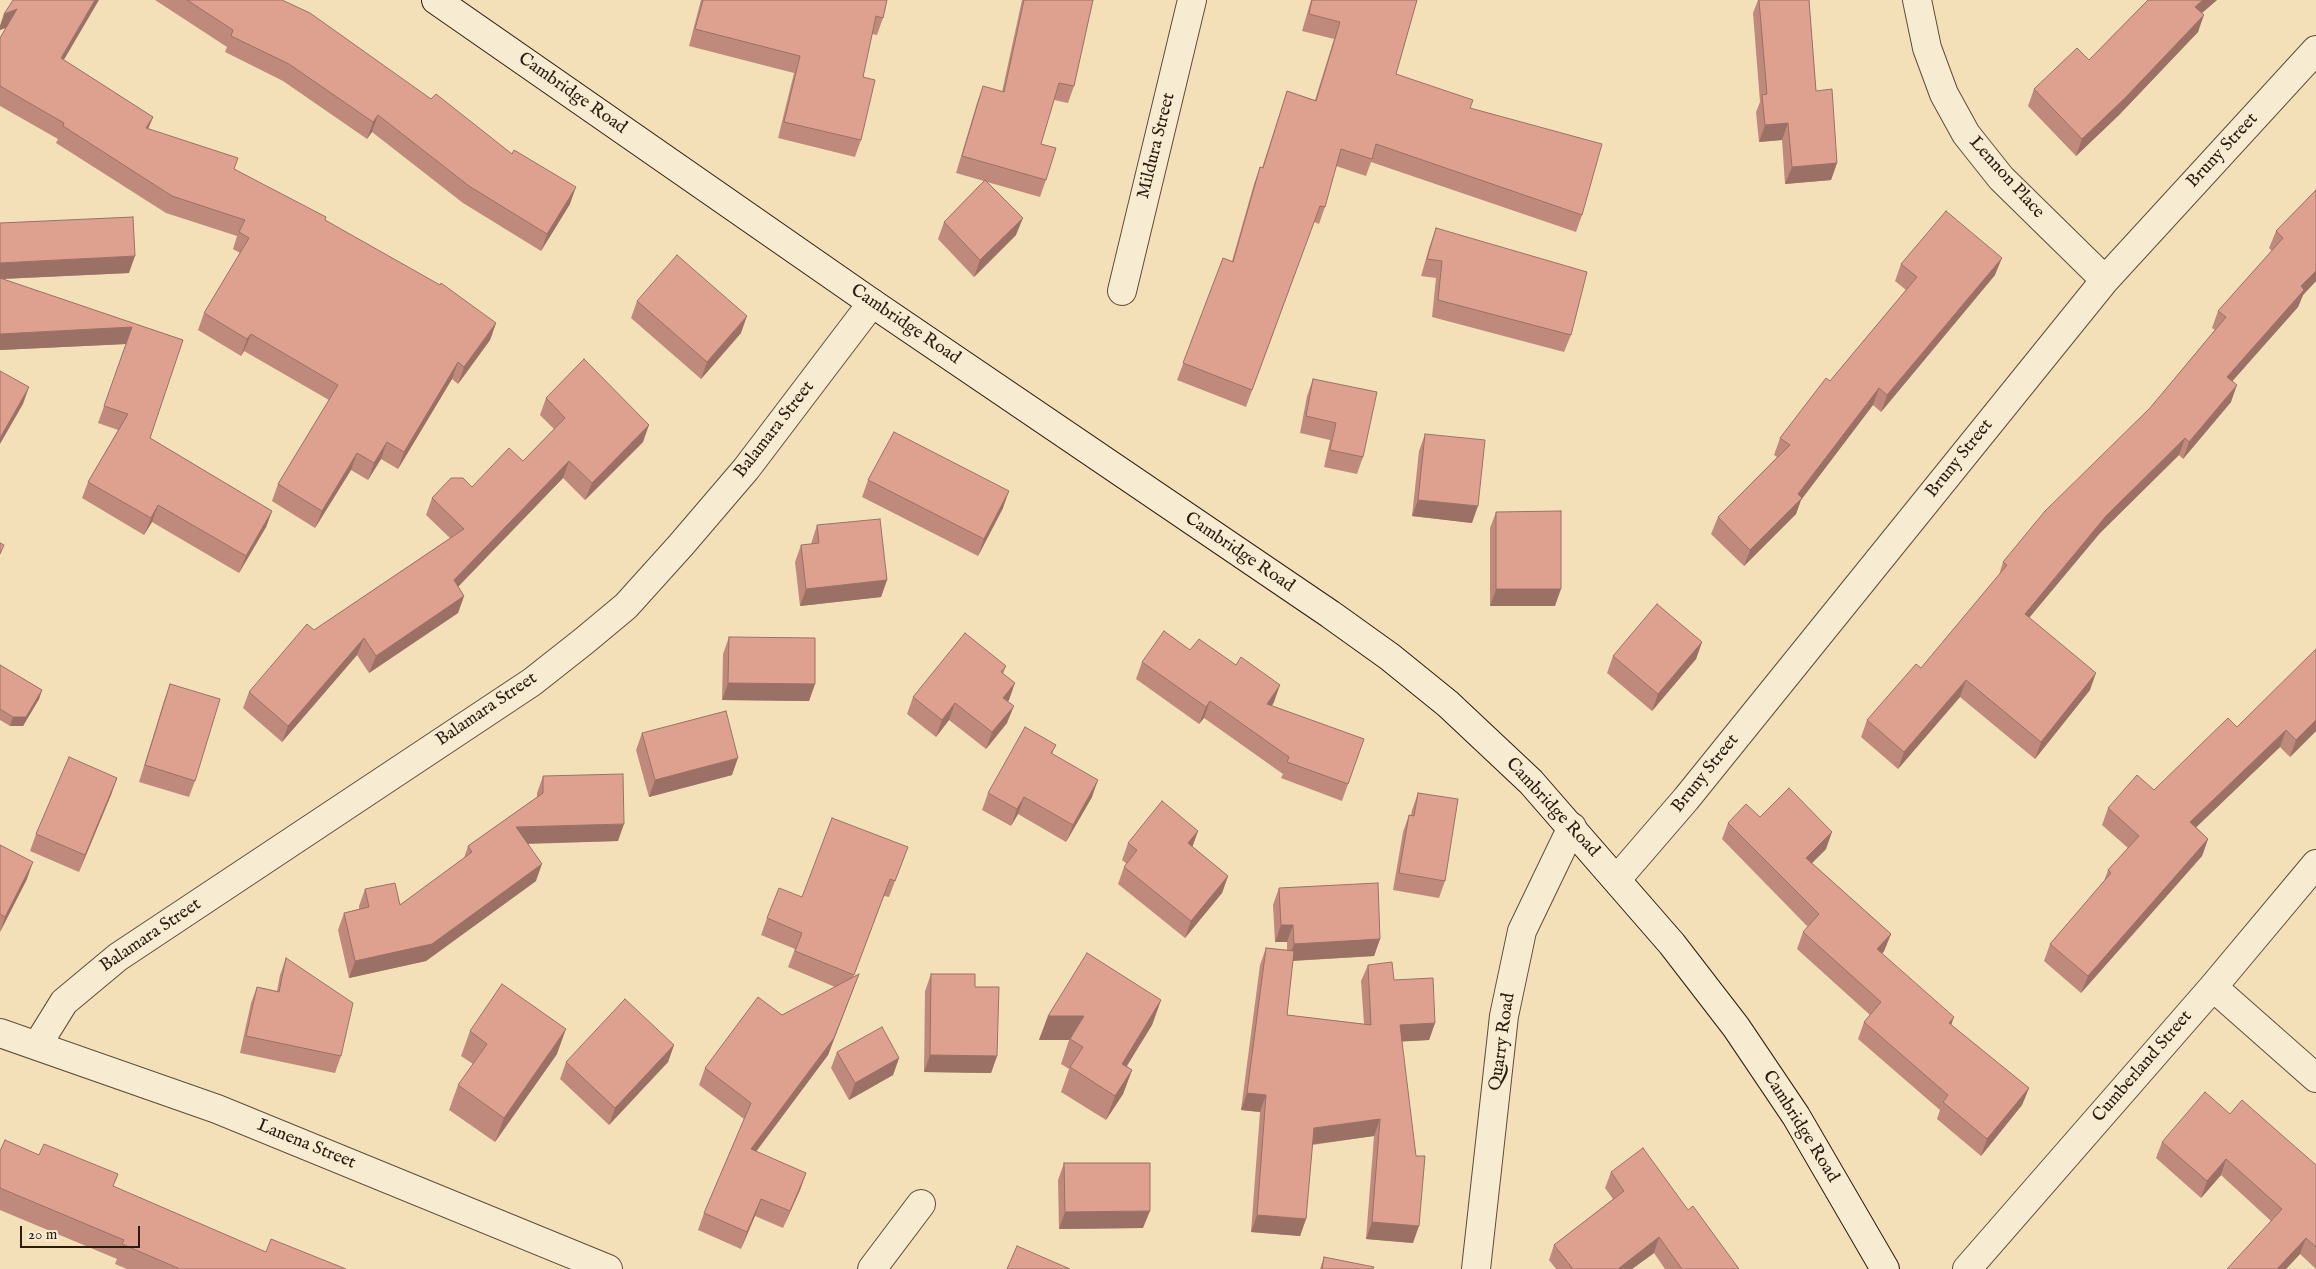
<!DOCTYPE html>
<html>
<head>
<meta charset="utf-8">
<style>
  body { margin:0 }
  #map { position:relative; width:2316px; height:1269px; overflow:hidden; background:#f3e0b9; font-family:"IM FELL English",serif }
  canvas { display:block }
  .scale { position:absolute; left:20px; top:1226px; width:120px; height:22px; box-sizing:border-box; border:2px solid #2c1c0f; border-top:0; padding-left:6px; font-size:15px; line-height:18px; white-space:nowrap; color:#2c1c0f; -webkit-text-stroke:4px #f7ebd2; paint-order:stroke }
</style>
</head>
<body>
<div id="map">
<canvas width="2316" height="1269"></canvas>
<div class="scale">20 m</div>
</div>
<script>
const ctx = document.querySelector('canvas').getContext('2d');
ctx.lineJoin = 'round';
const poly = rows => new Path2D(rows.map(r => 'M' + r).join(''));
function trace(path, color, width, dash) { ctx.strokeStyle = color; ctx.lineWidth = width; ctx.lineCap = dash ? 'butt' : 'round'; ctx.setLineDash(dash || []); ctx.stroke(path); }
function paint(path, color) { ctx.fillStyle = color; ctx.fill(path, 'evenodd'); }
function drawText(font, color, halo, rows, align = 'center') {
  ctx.font = font + ' "IM FELL English",serif'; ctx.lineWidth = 5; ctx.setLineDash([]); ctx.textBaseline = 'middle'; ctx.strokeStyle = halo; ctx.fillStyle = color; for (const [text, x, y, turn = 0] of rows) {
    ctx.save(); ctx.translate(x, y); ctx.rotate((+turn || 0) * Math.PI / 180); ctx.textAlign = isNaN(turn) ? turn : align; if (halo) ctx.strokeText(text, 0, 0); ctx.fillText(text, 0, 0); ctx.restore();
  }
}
const street = poly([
  [1917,0,1927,48,1944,94,1966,134,2001,178,2105,280],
  [1122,291,1192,0],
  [1617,879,1686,799,2105,280,2316,50],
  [2213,987,2316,1078],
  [0,1033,217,1109,608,1269],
  [38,1044,64,1002,118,957,532,682,584,641,626,606,681,545,746,469,872,303],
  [872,1269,921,1204],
  [1476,1269,1504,1016,1522,931,1572,827],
  [1967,1269,2213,987,2316,864]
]);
const secondary = poly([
  [436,0,872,303,1330,614,1390,657,1448,704,1531,782,1672,944,1736,1027,1796,1116,1885,1269]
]);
trace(street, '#5e4d3a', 30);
trace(secondary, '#2c1c0f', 30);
trace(street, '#f7ebd2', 28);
trace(secondary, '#f7ebd2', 28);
paint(poly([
  [155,0,282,0,570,204,541,251,463,203,372,132,367,139,283,81,225,52,227,47],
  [701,0,887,0,883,18,877,35,872,34,863,77,861,140,855,157,778,138,794,73,689,46],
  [1022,0,1093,0,1074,86,1068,103,1054,100,1041,144,1046,180,1040,197,987,182,1016,235,974,277,938,239,944,222,984,181,956,173,977,103,983,86,1002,92],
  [1311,0,1417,0,1396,74,1470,108,1582,215,1576,232,1371,162,1366,176,1336,166,1325,207,1319,224,1314,222,1246,407,1177,380,1223,258,1232,261,1254,184,1260,167,1262,168,1287,91,1315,100,1334,39,1302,31],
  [1758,0,1809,0,1816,91,1837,163,1831,180,1785,184,1782,140,1759,142,1756,112,1760,102,1753,13],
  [2148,0,2217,0,2202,13,2198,32,2119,115,2076,156,2028,106,2034,89,2089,60],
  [4,14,64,60,153,117,148,129,234,169,325,220,496,323,490,340,458,384,452,379,398,469,381,459,368,480,351,470,315,528,272,501,278,484,329,400,244,351,241,356,198,330,204,313,240,253,233,249,237,236,166,213,56,143,58,139,0,106,0,38,6,28,0,30,0,26],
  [2316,190,2316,281,2303,295,2298,307,2232,381,2231,402,2183,459,2179,455,2100,533,2029,618,2090,690,2035,759,1960,697,1898,769,1861,737,1867,720,1921,668,1999,575,2003,562,2150,408,2215,330,2212,328,2218,311,2272,251,2269,248,2276,231],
  [0,223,129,273,2,279,183,340,150,438,272,511,266,527,239,573,152,522,144,535,82,498,88,482,118,430,98,423,126,344,0,350],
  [1436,228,1571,335,1564,352,1432,317,1436,278,1421,276,1430,245],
  [1901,264,1995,275,1881,412,1873,405,1801,500,1796,514,1744,566,1711,534,1718,517,1777,457,1774,455,1780,438,1830,381,1906,290,1895,281],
  [637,301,741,333,701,379,631,318],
  [1313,379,1363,457,1357,474,1324,467,1330,440,1300,433,1307,396],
  [546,398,643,442,585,500,563,478,458,587,464,596,458,613,369,673,357,655,282,742,243,708,249,692,314,630,450,538,426,515,432,498,472,487,523,461,554,429,540,415],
  [1425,434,1472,523,1412,516,1419,451],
  [868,480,1003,508,978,556,862,497],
  [1496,512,1555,606,1490,606,1490,528],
  [817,525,887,580,881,597,800,606,795,562,801,545,811,544],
  [729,637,815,684,809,701,722,700,723,654],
  [1702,642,1696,659,1652,711,1607,673,1613,656],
  [1190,650,1274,702,1272,706,1364,739,1342,801,1281,778,1283,774,1204,718,1199,724,1136,679,1142,662],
  [0,665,42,690,39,699,23,726,10,726,0,720],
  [1006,666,1003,674,1009,700,1008,701,1007,723,986,749,949,720,936,737,907,714,913,697],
  [170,684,195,781,189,797,139,782,164,701],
  [2237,727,2316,731,2290,757,2280,747,2196,827,2208,839,2202,856,2081,993,2044,961,2050,944,2104,881,2108,870,2128,848,2102,825,2108,808,2154,790],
  [642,733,732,775,649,797,636,750],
  [1056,745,1052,754,1092,797,1066,842,1018,814,1011,826,982,810,988,793],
  [543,776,618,841,528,844,536,881,426,961,349,978,338,930,344,913,359,909,359,906,365,889,400,905,464,858,468,846,537,797,537,793],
  [117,778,111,795,79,872,30,851,36,834],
  [1418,793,1445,881,1439,898,1393,890,1403,832,1409,815,1411,815,1412,810],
  [1728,823,1826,849,1812,863,1891,934,1884,951,1882,954,1951,1025,2029,1088,2022,1105,1981,1156,1937,1119,1940,1110,1858,1039,1864,1022,1870,1015,1797,949,1803,932,1808,927,1722,839],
  [1198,831,1192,846,1228,876,1222,893,1185,938,1118,884,1124,867,1127,864,1122,860,1128,843],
  [0,845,27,879,0,932],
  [908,847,889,897,884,896,853,977,859,974,828,1055,756,1152,806,1173,800,1190,783,1228,755,1216,741,1249,698,1230,704,1213,744,1119,699,1085,705,1068,782,1015,835,987,788,967,795,949,761,935,767,918,802,897],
  [1279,888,1380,939,1374,956,1293,961,1287,1015,1364,1024,1361,981,1368,965,1394,980,1435,1023,1429,1040,1402,1041,1413,1243,1366,1239,1374,1136,1312,1145,1306,1219,1300,1236,1251,1232,1260,1112,1241,1110,1260,965,1266,948,1287,950,1287,942,1275,942,1273,905],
  [286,958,341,1056,335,1073,240,1053,251,1003,257,987,277,991,280,975],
  [931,974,975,987,997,1056,991,1073,924,1072,925,991],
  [1161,1000,1152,1025,1127,1066,1132,1070,1123,1094,1106,1120,1061,1092,1069,1069,1061,1064,1069,1040,1039,1040,1048,1016],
  [470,1031,557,1054,495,1142,449,1110,458,1085,473,1064,461,1056],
  [674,1045,668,1062,609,1125,560,1079,566,1062],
  [837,1052,899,1058,893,1075,849,1100,831,1068],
  [2230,1114,2316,1165,2316,1269,2300,1254,2286,1269,2227,1269,2271,1221,2221,1175,2201,1198,2156,1158,2162,1142],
  [0,1151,39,1155,266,1252,346,1269,127,1269,115,1264,117,1259,0,1210],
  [1064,1163,1143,1228,1059,1229,1058,1180],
  [1611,1172,1688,1210,1739,1269,1665,1269,1654,1253,1632,1269,1556,1269,1549,1260,1554,1245,1613,1199,1605,1188],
  [1324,1257,1373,1269,1320,1269]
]), '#bf8a7c');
paint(poly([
  [95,0,99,0,55,75,61,58],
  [2203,0,2217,0,2189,24,2195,7],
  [17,9,10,26,0,30,0,26,4,14],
  [2204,15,2198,32,2119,115,2076,156,2082,139],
  [378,115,372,132,367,139,373,122],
  [153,117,146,134,146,128],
  [1788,123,1782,140,1759,142,1765,125],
  [1837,163,1831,180,1785,184,1792,167],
  [576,187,570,204,541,251,547,234],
  [1023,218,1016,235,974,277,980,260],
  [135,256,129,273,0,279,0,263],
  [2002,258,1995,275,1881,412,1887,395],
  [2316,271,2316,281,2303,295,2298,307,2221,394,2227,377,2301,286],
  [747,316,741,333,701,379,707,362],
  [496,323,490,340,458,384,464,367],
  [132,327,126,344,0,350,0,334],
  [251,334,244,351,241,356,247,339],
  [458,362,452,379,398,469,404,452],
  [2237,385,2231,402,2183,459,2189,442],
  [29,387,23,404,0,444,0,438],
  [1879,388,1873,405,1801,500,1796,514,1744,566,1750,550,1798,494],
  [649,425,643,442,585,500,592,483],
  [2185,438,2179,455,2100,533,2018,631,2025,614,2106,516],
  [387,442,381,459,368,480,374,463],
  [357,453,351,470,315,528,322,511],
  [569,461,563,478,448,597,454,580],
  [1009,491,1003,508,978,556,984,539],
  [1418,500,1478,506,1472,523,1412,516],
  [158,505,152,522,144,535,151,518],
  [272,511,266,527,239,573,246,556],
  [887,580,881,597,800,606,806,589],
  [1496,589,1561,589,1555,606,1490,606],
  [464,596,458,613,369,673,376,656],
  [364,638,357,655,282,742,288,726],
  [1702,642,1696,659,1652,711,1658,694],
  [2096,673,2090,690,2035,759,2041,742],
  [1966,680,1960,697,1898,769,1904,752],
  [728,683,815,684,809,701,722,700],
  [1015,683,1009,700,997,715,1003,698],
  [1280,685,1274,702,1261,721,1267,704],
  [42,690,39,699,23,726,10,726,13,717],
  [1210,701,1204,718,1199,724,1206,707],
  [955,703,949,720,936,737,942,720],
  [1014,706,1007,723,986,749,992,732],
  [2316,720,2316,731,2290,757,2296,740],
  [2286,730,2280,747,2184,839,2190,822],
  [738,758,732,775,649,797,655,780],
  [117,778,111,795,79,872,85,855],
  [1098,780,1092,797,1066,842,1073,825],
  [1024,797,1018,814,1011,826,1017,809],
  [624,824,618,841,510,844,516,827],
  [1198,831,1192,848,1188,843],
  [1832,832,1826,849,1800,875,1806,858],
  [2208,839,2202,856,2081,993,2088,976],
  [33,862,27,879,0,932,5,917],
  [542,864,536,881,426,961,349,978,355,961],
  [1228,876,1222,893,1185,938,1191,921],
  [1281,925,1293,925,1287,942,1275,942],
  [1891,934,1884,951,1871,966,1877,949],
  [1380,939,1374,956,1287,961,1294,944],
  [859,974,828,1055,745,1166,751,1149],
  [1161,1000,1152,1025,1113,1088,1122,1064],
  [1048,1016,1084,1016,1069,1040,1039,1040],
  [1954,1017,1948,1034,1949,1023],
  [1435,1023,1429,1040,1394,1042,1400,1025],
  [566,1029,557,1054,495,1142,504,1118],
  [674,1045,668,1062,609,1125,615,1108],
  [930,1055,997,1056,991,1073,924,1072],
  [899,1058,893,1075,849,1100,855,1083],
  [1132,1070,1123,1094,1106,1120,1115,1096],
  [2029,1088,2022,1105,1981,1156,1987,1139],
  [1247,1093,1266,1095,1260,1112,1241,1110],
  [1380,1119,1374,1136,1307,1145,1314,1128],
  [2226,1159,2221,1175,2201,1198,2207,1181],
  [806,1173,800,1190,783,1228,790,1211],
  [761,1199,755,1216,741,1249,747,1232],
  [1150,1211,1143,1228,1059,1229,1065,1212],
  [1257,1215,1306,1219,1300,1236,1251,1232],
  [1372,1222,1419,1226,1413,1243,1366,1239],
  [1659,1237,1654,1253,1632,1269,1618,1269],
  [2306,1238,2300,1254,2286,1269,2277,1269]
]), '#9b7165');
const building = poly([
  [13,0,95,0,61,58,153,117,146,128,238,158,234,169,326,217,325,220,440,285,441,283,496,323,464,367,458,362,404,452,387,442,374,463,357,453,322,511,278,484,338,385,251,334,247,339,204,313,249,238,239,232,245,220,172,196,63,126,64,123,0,86,0,38,17,9,4,14,13,0],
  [187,0,282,0,310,13,431,99,436,94,512,154,514,150,576,187,547,234,469,186,378,115,373,122,289,64,231,36,233,30,187,0],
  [703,0,887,0,883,18,876,16,863,77,875,80,861,140,784,122,800,56,695,29,703,0],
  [1024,0,1093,0,1074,86,1059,83,1041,144,1056,148,1046,180,962,156,983,86,1004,92,1024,0],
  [1312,0,1417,0,1396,74,1473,100,1470,108,1602,144,1582,215,1376,144,1372,159,1341,149,1325,207,1320,206,1252,390,1183,363,1223,258,1233,262,1260,167,1263,168,1287,91,1316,101,1340,22,1309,14,1312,0],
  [1759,0,1809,0,1816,91,1832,89,1837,163,1792,167,1788,123,1765,125,1762,95,1767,94,1759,0],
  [2148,0,2203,0,2195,7,2204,15,2125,98,2082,139,2034,89,2077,48,2089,60,2148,0],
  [985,180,1023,218,980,260,944,222,985,180],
  [2316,190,2316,271,2301,286,2304,290,2227,377,2237,385,2189,442,2185,438,2106,516,2025,614,2096,673,2041,742,1966,680,1904,752,1867,720,1916,664,1921,668,2007,565,2003,562,2045,511,2150,408,2226,317,2218,311,2283,238,2276,231,2316,190],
  [1946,211,2002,258,1887,395,1879,388,1798,494,1802,498,1750,550,1718,517,1790,445,1780,438,1826,378,1830,381,1917,277,1901,264,1946,211],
  [133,217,135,256,0,263,0,223,133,217],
  [1436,228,1587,272,1571,335,1438,300,1442,261,1427,259,1436,228],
  [677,255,747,316,707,362,637,301,677,255],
  [0,278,183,340,150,438,272,511,246,556,158,505,151,518,88,482,128,414,104,406,132,327,0,334,0,278],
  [584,359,649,425,592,483,569,461,454,580,464,596,376,656,364,638,288,726,249,692,307,624,314,630,464,529,432,498,451,478,463,478,472,487,509,448,523,461,565,418,546,398,584,359],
  [0,371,29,387,0,438,0,371],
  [1313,379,1377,392,1363,457,1330,450,1336,423,1306,416,1313,379],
  [894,432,1009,491,984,539,868,480,894,432],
  [1425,434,1485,440,1478,506,1418,500,1425,434],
  [1561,511,1561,589,1496,589,1496,512,1561,511],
  [880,519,887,580,806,589,801,545,819,543,817,525,880,519],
  [0,543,4,545,0,554,0,543],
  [1657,604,1702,642,1658,694,1613,656,1657,604],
  [1164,631,1190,650,1199,639,1236,665,1241,657,1280,685,1267,704,1364,739,1348,784,1287,762,1289,757,1210,701,1206,707,1142,662,1164,631],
  [965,633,1006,666,1001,672,1015,683,1003,698,1014,706,992,732,955,703,942,720,913,697,965,633],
  [729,637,815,638,815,684,728,683,729,637],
  [2316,649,2316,720,2296,740,2286,730,2190,822,2208,839,2088,976,2050,944,2111,873,2108,870,2139,836,2108,808,2137,775,2154,790,2228,718,2237,727,2316,649],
  [0,665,42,690,26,717,13,717,0,709,0,665],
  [170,684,220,699,195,781,145,765,170,684],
  [726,711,738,758,655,780,642,733,726,711],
  [1025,727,1056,745,1051,753,1098,780,1073,825,1024,797,1017,809,988,793,1025,727],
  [69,757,117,778,85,855,36,834,69,757],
  [623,774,624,824,516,827,542,864,432,944,355,961,344,913,369,907,365,889,395,883,400,905,472,852,468,846,543,793,543,776,623,774],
  [1789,788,1832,832,1806,858,1891,934,1877,949,1954,1017,1949,1023,2029,1088,1987,1139,1943,1102,1948,1095,1864,1022,1881,1002,1803,932,1819,914,1728,823,1746,804,1760,817,1789,788],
  [1418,793,1458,799,1445,881,1399,873,1409,815,1414,816,1418,793],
  [1162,801,1198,831,1188,843,1228,876,1191,921,1124,867,1137,850,1128,843,1162,801],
  [832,818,908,847,895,881,890,879,854,975,795,951,802,933,767,918,779,888,802,897,832,818],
  [0,845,33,862,5,917,0,914,0,845],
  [1378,883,1380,939,1294,944,1293,925,1281,925,1279,888,1378,883],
  [1266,948,1294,951,1287,1015,1371,1025,1368,965,1392,962,1394,980,1433,978,1435,1023,1400,1025,1416,1156,1425,1156,1419,1226,1372,1222,1380,1119,1314,1128,1306,1219,1257,1215,1266,1095,1247,1093,1266,948],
  [1087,953,1161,1000,1122,1064,1132,1070,1115,1096,1070,1067,1083,1047,1070,1039,1084,1016,1048,1016,1087,953],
  [286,958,353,1003,341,1056,246,1036,257,987,279,992,286,958],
  [859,974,834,1038,751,1149,806,1173,790,1211,761,1199,747,1232,704,1213,751,1103,705,1068,758,997,782,1015,859,974],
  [931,974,975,974,975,987,999,987,997,1056,930,1055,931,974],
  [502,984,566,1029,504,1118,458,1085,487,1044,470,1031,502,984],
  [625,999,674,1045,615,1108,566,1062,625,999],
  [882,1027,899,1058,855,1083,837,1052,882,1027],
  [2205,1092,2230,1114,2242,1100,2316,1165,2316,1247,2306,1238,2277,1269,2227,1269,2282,1209,2226,1159,2207,1181,2162,1142,2205,1092],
  [5,1140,39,1155,44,1144,118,1174,113,1186,266,1252,271,1239,346,1269,180,1269,122,1244,124,1240,0,1188,0,1151,5,1140],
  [1643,1148,1688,1210,1693,1206,1739,1269,1682,1269,1659,1237,1618,1269,1573,1269,1554,1245,1624,1191,1611,1172,1643,1148],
  [1064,1163,1150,1163,1150,1211,1065,1212,1064,1163],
  [1017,1246,1070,1269,1007,1269,1017,1246],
  [1324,1257,1374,1267,1373,1269,1322,1269,1324,1257]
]);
paint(building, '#dea190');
trace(building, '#9b7165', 1);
drawText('18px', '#2c1c0f', '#f7ebd2', [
  ["Cambridge Road",572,94,35],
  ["Mildura Street",1157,146,-76],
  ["Bruny Street",2223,151,-47],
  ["Lennon Place",2006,178,48],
  ["Cambridge Road",905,325,34],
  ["Balamara Street",775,430,-52],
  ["Bruny Street",1960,459,-51],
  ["Cambridge Road",1239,553,34],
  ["Balamara Street",487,710,-34],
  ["Bruny Street",1706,774,-51],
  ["Cambridge Road",1552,808,47],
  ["Balamara Street",151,936,-34],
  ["Quarry Road",1503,1042,-82],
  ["Cumberland Street",2143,1067,-49],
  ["Cambridge Road",1800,1127,58],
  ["Lanena Street",306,1145,22]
]);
</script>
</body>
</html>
